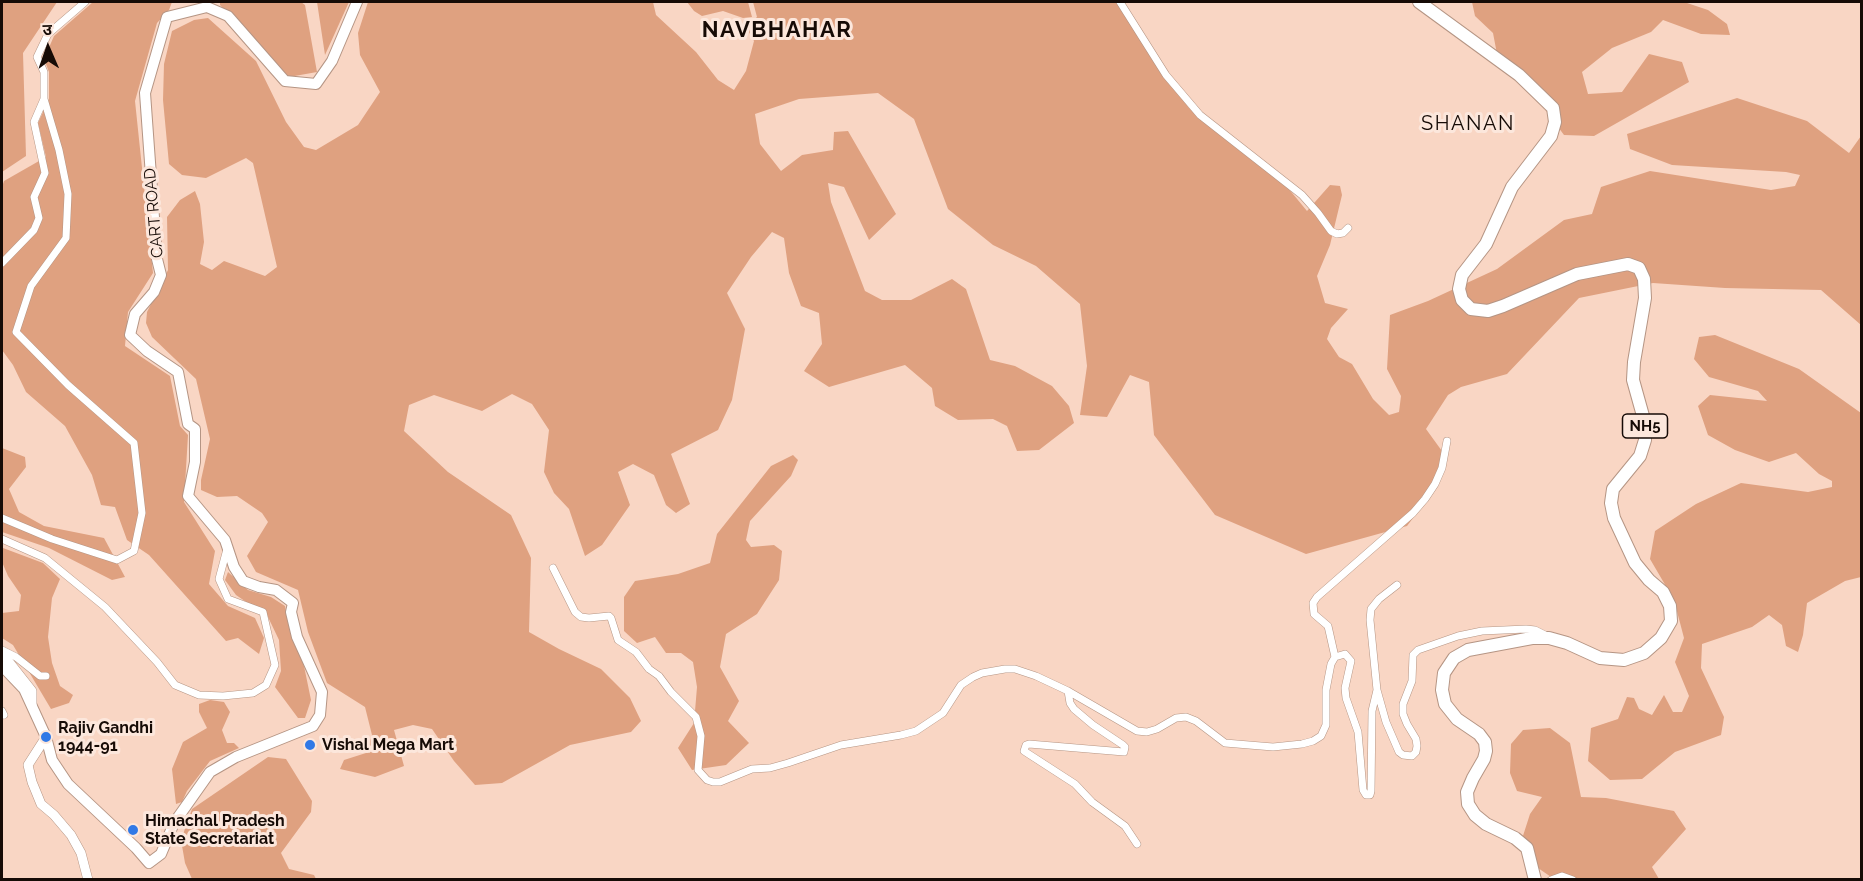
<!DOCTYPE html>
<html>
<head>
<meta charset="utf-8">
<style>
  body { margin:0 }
  #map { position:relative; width:1863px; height:881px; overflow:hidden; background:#f9d6c4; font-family:Raleway,"Noto Sans Devanagari",sans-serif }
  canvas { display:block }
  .frame { position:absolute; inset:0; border:3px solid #160b06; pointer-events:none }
  .north { position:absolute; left:18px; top:18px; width:60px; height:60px; -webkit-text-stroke:4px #fce7dc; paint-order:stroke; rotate:358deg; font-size:16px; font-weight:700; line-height:24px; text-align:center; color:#160b06 }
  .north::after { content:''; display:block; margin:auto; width:21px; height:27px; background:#160b06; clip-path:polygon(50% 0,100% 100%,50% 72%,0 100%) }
</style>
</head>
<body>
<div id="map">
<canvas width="1863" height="881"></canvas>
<div class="frame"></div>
<div class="north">उ</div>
</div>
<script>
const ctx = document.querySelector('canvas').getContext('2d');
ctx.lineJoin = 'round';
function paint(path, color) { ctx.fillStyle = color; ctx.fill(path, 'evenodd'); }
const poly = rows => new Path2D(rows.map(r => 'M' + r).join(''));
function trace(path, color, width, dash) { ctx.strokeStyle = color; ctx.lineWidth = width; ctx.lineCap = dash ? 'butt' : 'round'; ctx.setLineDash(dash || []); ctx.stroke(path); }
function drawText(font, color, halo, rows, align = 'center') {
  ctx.font = font + ' Raleway,sans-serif'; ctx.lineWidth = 6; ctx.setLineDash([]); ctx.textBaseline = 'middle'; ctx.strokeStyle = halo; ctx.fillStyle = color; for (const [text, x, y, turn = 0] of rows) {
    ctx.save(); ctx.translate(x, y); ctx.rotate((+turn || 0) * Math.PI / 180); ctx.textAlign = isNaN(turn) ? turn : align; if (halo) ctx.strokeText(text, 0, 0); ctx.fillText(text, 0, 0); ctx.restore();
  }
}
paint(poly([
  [2,2,57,2,23,53,26,156,2,172],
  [93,2,172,2,169,10,157,23,135,101,153,273,128,312,125,346,170,376,180,426,188,435,184,502,215,551,209,584,228,606,255,618,264,638,259,654,238,638,226,641,149,555,127,540,115,507,101,505,92,475,65,426,26,392,13,365,2,350,2,187,4,181,46,157,38,123,49,99,49,72,44,59,54,36],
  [220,2,301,2,305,5,317,72,289,77,220,5],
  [317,2,349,2,325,55],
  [368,2,653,2,656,15,696,52,718,80,734,90,746,71,754,41,746,27,757,17,753,2,1120,2,1138,37,1189,108,1288,188,1307,211,1330,185,1340,186,1342,195,1330,245,1317,276,1325,303,1348,309,1331,328,1327,339,1339,357,1352,364,1373,399,1389,415,1399,412,1401,396,1387,369,1390,315,1428,301,1497,269,1564,220,1592,214,1601,187,1650,171,1771,190,1795,186,1800,175,1786,172,1672,165,1630,149,1627,134,1737,98,1807,121,1849,153,1861,136,1861,325,1821,290,1725,288,1653,283,1579,298,1507,374,1461,387,1448,395,1426,429,1447,458,1436,488,1407,526,1306,554,1215,515,1154,435,1149,382,1130,375,1107,417,1080,415,1087,366,1080,304,1036,266,993,245,948,209,914,119,878,93,799,99,755,114,760,144,781,171,802,155,833,150,834,132,848,131,896,214,869,240,844,187,828,183,831,202,865,291,882,300,911,300,952,279,966,289,990,360,1015,366,1052,386,1069,406,1074,423,1039,450,1017,451,1007,426,993,419,958,420,935,406,932,388,905,365,829,387,804,371,822,344,819,313,801,306,789,273,784,238,772,232,751,257,727,293,745,329,732,400,718,430,671,454,690,504,676,513,666,505,654,475,633,464,618,472,630,505,602,545,585,556,569,509,554,493,544,472,549,430,532,404,512,394,482,411,434,395,409,405,404,431,448,472,511,515,531,558,529,632,559,649,601,669,630,698,641,721,631,732,570,745,502,783,475,785,454,761,432,729,413,725,394,730,404,766,375,777,340,769,344,760,366,753,372,735,365,707,327,683,308,632,298,590,256,572,247,556,268,522,262,513,237,496,217,497,201,490,201,480,210,439,196,379,152,337,146,323,147,312,168,270,167,217,180,200,195,191,200,204,204,242,200,264,212,270,224,261,265,276,277,267,253,163,246,158,206,178,182,175,169,164,163,100,164,64,172,31,194,20,208,18,256,61,286,122,304,147,316,150,358,125,380,92,360,55,358,33],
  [687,2,748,2,752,17,743,18,723,11,702,16,694,11],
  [1472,2,1684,2,1708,10,1727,24,1730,35,1701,34,1663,20,1651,32,1612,48,1582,72,1588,94,1622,92,1649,54,1682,62,1689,82,1594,136,1564,135,1524,81,1497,54,1493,33,1475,16],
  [1715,335,1799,369,1861,413,1860,487,1861,577,1845,581,1807,603,1803,635,1798,652,1786,646,1782,625,1769,615,1752,627,1702,644,1701,668,1724,717,1721,735,1675,752,1642,779,1610,780,1588,761,1591,728,1618,719,1627,697,1634,698,1639,709,1652,715,1664,695,1673,712,1682,712,1689,696,1675,662,1684,638,1674,600,1650,559,1655,531,1696,504,1741,483,1808,492,1832,487,1832,481,1819,474,1796,453,1769,462,1735,450,1708,435,1698,406,1710,395,1767,401,1758,391,1709,377,1694,359,1699,337],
  [2,448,25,457,26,467,9,489,19,512,44,526,104,538,125,577,112,580,49,548,2,532],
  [793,455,798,460,791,476,750,521,746,540,751,547,774,545,782,551,779,580,757,614,726,634,720,667,739,701,728,721,749,743,726,765,692,770,678,748,694,723,697,687,693,662,681,653,666,653,655,637,637,643,624,631,624,597,635,581,678,574,710,563,717,534,771,466],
  [3,548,43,563,60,579,52,598,48,637,52,663,60,686,73,695,69,703,51,709,13,645,2,638,2,613,19,611,21,595,8,576,2,562],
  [228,572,248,590,271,597,285,606,288,623,304,666,311,700,305,718,298,718,275,687,281,671,279,640,268,617,236,595,225,580],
  [210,700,224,702,230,712,222,730,227,743,234,743,239,748,210,761,187,791,182,802,176,804,172,769,183,742,207,728,199,712,199,704],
  [1550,728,1570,743,1581,797,1606,798,1674,811,1686,829,1652,867,1659,879,1554,879,1538,868,1521,842,1530,814,1542,797,1517,791,1510,773,1511,744,1523,730],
  [268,757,286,759,312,801,311,812,281,853,289,869,314,875,316,879,192,879,185,863,181,840,192,809]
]), '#dfa180');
const minor = poly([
  [1120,2,1166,75,1200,115,1302,195,1318,213,1331,231,1337,234,1343,233,1348,228],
  [2,263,34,230,39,218,34,197,45,173,34,122,44,99,44,72,37,57,48,34,85,2],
  [2,518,52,539,117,560,134,551,142,513,134,443,68,385,16,332,31,286,66,238,68,194,59,150,44,99],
  [2,539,45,558,105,607,157,662,175,685,199,695,223,696,253,693,266,685,275,665,263,612,228,599,219,579,227,549],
  [553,568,575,612,581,617,589,618,609,616,611,618,618,640,636,652,649,669,659,676,671,692,696,717,701,736,698,770,707,780,713,782,720,782,752,769,770,768,788,763,841,745,901,735,916,731,943,713,961,685,973,677,982,673,1005,669,1015,669,1036,676,1068,691,1137,731,1147,732,1157,729,1176,718,1186,717,1196,721,1225,743,1273,747,1302,744,1313,741,1321,736,1326,725,1326,690,1331,664,1335,657,1345,654,1351,661,1345,688,1346,698,1358,732,1363,790,1366,795,1370,795,1371,791,1372,711,1377,690],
  [1397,585,1379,599,1371,609,1370,620,1377,690,1386,722,1399,752,1403,755,1412,756,1416,752,1417,746,1416,739,1407,724,1403,714,1403,704,1412,681,1413,655,1418,650,1458,636,1482,631,1526,629,1535,630,1545,635],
  [2,650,16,657,40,676,46,676],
  [1335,657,1328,626,1314,614,1313,603,1317,597,1413,513,1425,499,1435,484,1442,468,1447,441],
  [1068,691,1070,703,1074,709,1093,725,1123,745,1125,747,1124,752,1029,744,1026,745,1024,751,1075,784,1092,802,1125,826,1137,844],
  [2,711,4,715],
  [1551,880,1562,876,1573,880]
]);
const tertiary = poly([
  [2,653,32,691,32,705],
  [46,737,28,765,32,782,41,804,54,815,71,835,81,853,88,880]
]);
const secondary = poly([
  [2,666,24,689,46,737,52,760,68,784,136,848,149,863,161,854,174,823,210,772,236,757,313,726,320,715,322,692,297,637,291,612,293,603,276,590,259,587,243,581,234,567,225,540,188,496,195,462,195,429,188,424,178,372,147,351,130,335,135,314,154,292,161,275,157,259,145,93,167,17,207,7,228,16,285,81,316,84,332,61,357,2]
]);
const trunk = poly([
  [1419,2,1519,75,1553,108,1555,122,1551,136,1512,187,1486,244,1462,275,1459,289,1462,300,1471,309,1488,311,1503,306,1577,274,1628,264,1639,268,1644,279,1645,298,1634,362,1633,380,1645,423,1645,440,1640,456,1613,489,1611,503,1614,518,1635,563,1649,580,1663,592,1670,606,1671,621,1661,638,1644,653,1624,660,1600,658,1567,643,1549,638,1532,638,1468,650,1454,658,1444,673,1442,690,1445,704,1457,719,1479,734,1485,742,1486,751,1484,759,1473,778,1467,792,1468,804,1475,815,1486,824,1515,838,1527,848,1535,880]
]);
trace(minor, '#b59584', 8);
trace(tertiary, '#b59584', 10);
trace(secondary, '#b59584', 12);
trace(trunk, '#b59584', 14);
trace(minor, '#fff', 7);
trace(tertiary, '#fff', 9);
trace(secondary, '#fff', 10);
trace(trunk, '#fff', 12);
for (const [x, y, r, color] of [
  [46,737,6,"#3179e6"],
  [310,745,6,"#3179e6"],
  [133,830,6,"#3179e6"]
]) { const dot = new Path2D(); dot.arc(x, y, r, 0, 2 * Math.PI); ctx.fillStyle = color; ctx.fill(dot); trace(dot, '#fce7dc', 2); }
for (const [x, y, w] of [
  [1645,426,45]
]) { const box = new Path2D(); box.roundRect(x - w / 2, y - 12, w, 24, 4.5); ctx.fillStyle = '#fce7dc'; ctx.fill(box); trace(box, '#160b06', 1.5); }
drawText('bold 15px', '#160b06', null, [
  ["NH5",1645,426]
]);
drawText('16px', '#160b06', '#fce7dc', [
  ["CART ROAD",154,213,-95]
]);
drawText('bold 16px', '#160b06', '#fce7dc', [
  ["Rajiv Gandhi",58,728],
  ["1944-91",58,746],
  ["Vishal Mega Mart",322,745],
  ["Himachal Pradesh",145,821],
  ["State Secretariat",145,839]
], 'left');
ctx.letterSpacing = '1.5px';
drawText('20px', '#160b06', '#fce7dc', [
  ["SHANAN",1468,124]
]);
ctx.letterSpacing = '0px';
ctx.letterSpacing = '1.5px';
drawText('bold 22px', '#160b06', '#fce7dc', [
  ["NAVBHAHAR",777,30]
]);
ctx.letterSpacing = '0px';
</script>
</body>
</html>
